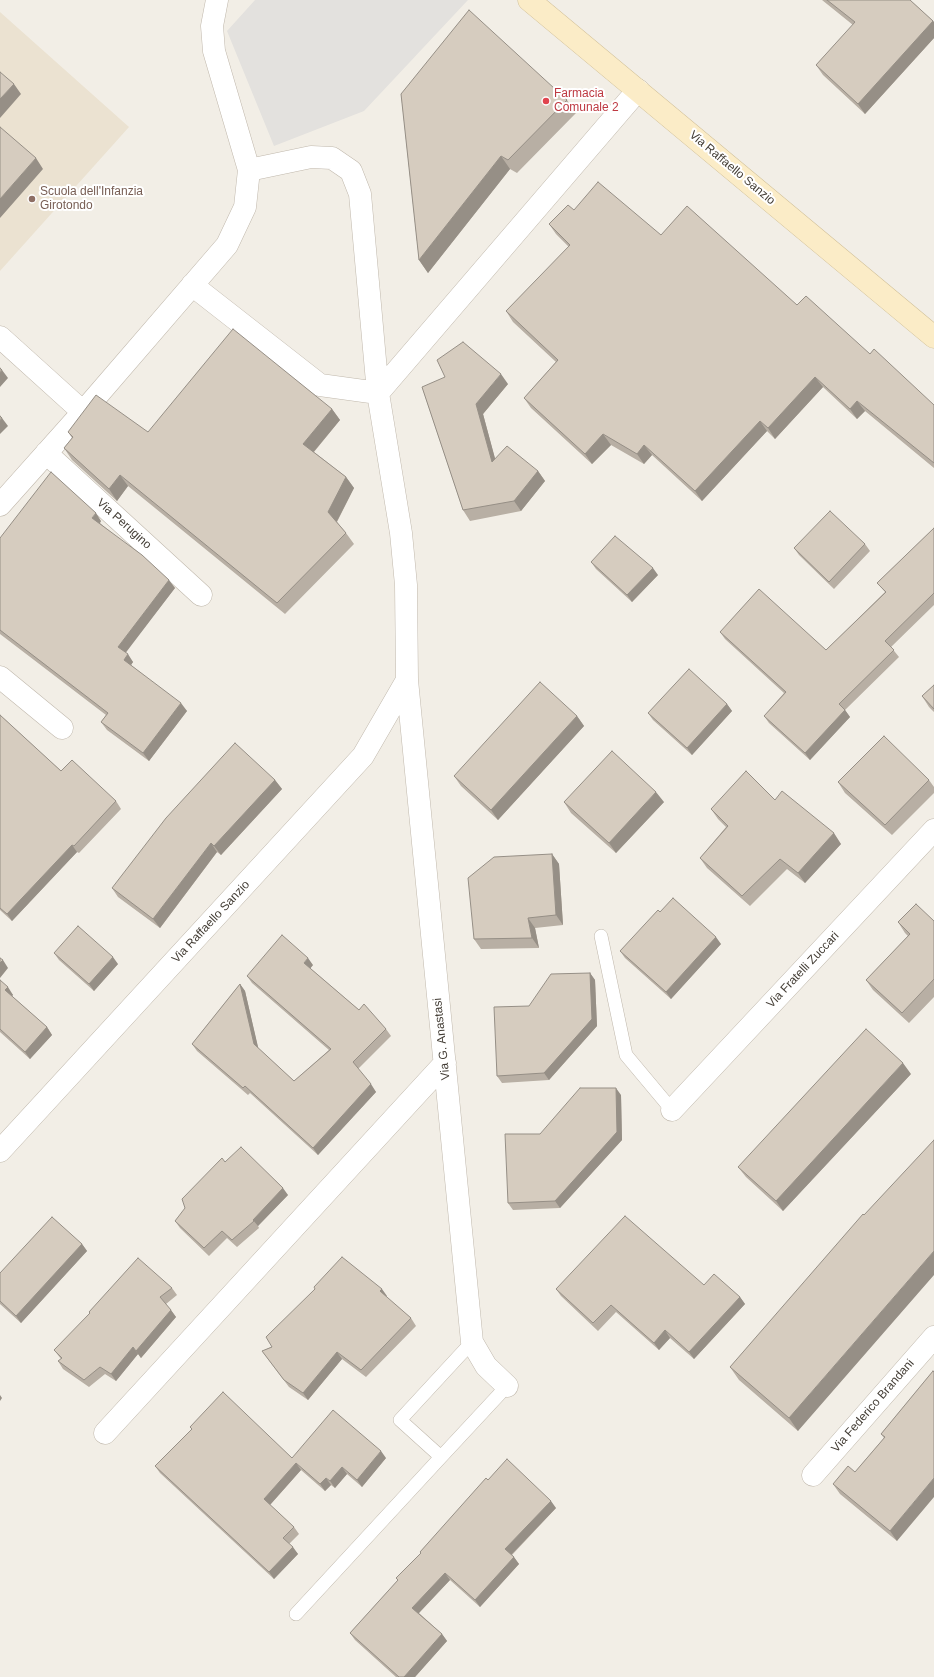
<!DOCTYPE html>
<html>
<head>
<meta charset="utf-8">
<style>
  body { margin:0 }
  canvas { display:block; background:#f2eee6 }
</style>
</head>
<body>
<canvas width="934" height="1677"></canvas>
<script>
const ctx = document.querySelector('canvas').getContext('2d');
ctx.lineJoin = 'round';
function paint(path, color) { ctx.fillStyle = color; ctx.fill(path, 'evenodd'); }
const poly = rows => new Path2D(rows.map(r => 'M' + r).join(''));
function trace(path, color, width, dash) { ctx.strokeStyle = color; ctx.lineWidth = width; ctx.lineCap = dash ? 'butt' : 'round'; ctx.setLineDash(dash || []); ctx.stroke(path); }
function drawText(font, color, halo, rows, align = 'center') {
  ctx.font = font + ' Arial,sans-serif'; ctx.lineWidth = 4; ctx.setLineDash([]); ctx.textBaseline = 'middle'; ctx.strokeStyle = halo; ctx.fillStyle = color; for (const [text, x, y, turn = 0] of rows) {
    ctx.save(); ctx.translate(x, y); ctx.rotate((+turn || 0) * Math.PI / 180); ctx.textAlign = isNaN(turn) ? turn : align; if (halo) ctx.strokeText(text, 0, 0); ctx.fillText(text, 0, 0); ctx.restore();
  }
}
paint(poly([
  [0,12,129,127,0,271]
]), '#ebe2d1');
paint(poly([
  [255,0,468,0,364,111,274,146,227,31]
]), '#e3e1de');
const service = poly([
  [601,936,626,1055,672,1110],
  [472,1342,400,1420,441,1457,507,1386],
  [296,1614,441,1457]
]);
const minor = poly([
  [249,170,311,157,332,158,351,171,360,194,378,393,401,533,406,585,407,680,472,1342,486,1366,507,1386],
  [192,285,320,385,378,393],
  [0,337,83,412],
  [378,393,638,90],
  [46,453,201,595],
  [0,505,83,412,227,245,245,207,249,170,214,51,212,26,217,0],
  [0,677,62,728],
  [672,1110,934,830],
  [0,1151,363,756,407,680],
  [105,1433,445,1063],
  [813,1475,934,1337]
]);
const secondary = poly([
  [529,0,934,337]
]);
trace(service, '#c0b8ac', 14);
trace(minor, '#c0b8ac', 23);
trace(secondary, '#d0bf98', 23);
trace(service, '#fff', 13);
trace(minor, '#fff', 22);
trace(secondary, '#fbecc7', 22);
paint(poly([
  [822,0,910,0,934,22,934,38,865,114,823,75,816,65,853,25],
  [401,94,567,100,576,113,517,173,510,169,428,273,419,260],
  [574,210,661,235,797,305,870,354,934,405,934,468,865,411,857,419,823,387,775,439,767,431,702,501,652,455,644,464,611,445,592,464,531,408,524,398,556,362,513,322,506,311,569,247,556,234,549,224],
  [508,384,483,414,495,459,538,471,545,481,521,511,470,521,463,510,422,387],
  [332,409,340,420,314,452,346,477,354,488,337,522,346,533,354,544,285,614,128,486,117,501,72,460,64,448,72,438,68,432,148,432],
  [101,521,100,523,175,588,125,652,133,662,131,665,187,711,149,761,107,730,101,722,106,715,0,634,0,538],
  [934,528,934,605,891,647,899,657,845,710,850,717,810,760,769,723,764,716,784,693,725,639,720,632,826,650,885,592,877,583],
  [865,544,870,551,834,589,799,555,794,548],
  [591,562,658,575,632,602,596,569],
  [934,685,934,712,929,707,922,696],
  [727,704,732,711,692,755,653,720,648,713],
  [0,715,61,771,116,801,121,809,79,853,77,852,12,921,0,910],
  [577,716,584,726,498,820,461,786,454,776],
  [275,780,282,789,221,855,217,852,160,928,118,897,112,888],
  [929,780,934,787,934,793,892,835,845,793,838,782],
  [775,800,841,844,805,883,787,869,750,906,707,868,700,858,726,827,718,819,711,809],
  [564,802,664,802,616,853,571,813],
  [552,854,559,864,563,925,535,928,539,948,481,949,474,939],
  [660,912,721,944,671,999,625,958,620,951],
  [934,921,934,997,909,1023,873,990,866,980,908,936,905,933,898,922],
  [54,953,118,964,94,991,59,960],
  [313,965,310,968,359,1010,386,1029,391,1036,358,1069,376,1092,318,1155,250,1093,248,1095,197,1051,192,1044,240,984,245,991,258,1048,294,1081,329,1050,252,983,247,976],
  [590,973,595,980,597,1026,549,1080,502,1083,497,1076,529,1006],
  [0,980,13,995,12,996,47,1027,52,1035,30,1059,0,1032],
  [911,1074,783,1211,746,1177,738,1167],
  [621,1095,622,1140,560,1208,513,1210,508,1203,540,1134],
  [225,1162,288,1195,258,1226,259,1228,237,1247,227,1238,209,1256,180,1228,175,1221],
  [864,1215,798,1431,739,1380,730,1367],
  [82,1244,87,1251,21,1323,0,1304,0,1273],
  [704,1285,740,1297,745,1304,694,1359,670,1338,659,1350,616,1312,598,1331,561,1296,556,1289],
  [172,1288,177,1295,166,1304,176,1317,141,1358,138,1354,116,1381,105,1374,89,1387,63,1369,58,1361,61,1359,54,1350],
  [387,1296,386,1297,411,1318,416,1326,366,1377,342,1359,308,1400,289,1387,262,1351],
  [933,1371,897,1541,840,1494,833,1484,855,1472,884,1438,881,1434],
  [190,1427,292,1458,386,1458,362,1487,347,1474,335,1488,331,1485,325,1491,301,1470,270,1505,294,1527,299,1534,289,1544,298,1554,274,1579,160,1473,155,1466,192,1429],
  [488,1480,556,1508,512,1555,519,1564,480,1607,450,1580,419,1613,442,1634,447,1641,415,1677,396,1677,355,1640,350,1633,398,1580,396,1578,421,1553,420,1552]
]), '#b8afa4');
paint(poly([
  [933,21,934,22,934,38,865,114,858,104],
  [14,84,21,94,0,118,0,99],
  [501,156,510,169,428,273,419,260],
  [36,158,43,169,0,218,0,199],
  [2,370,8,378,0,387,0,373],
  [501,374,508,384,483,414,499,473,492,462,476,404],
  [815,377,823,387,775,439,768,428],
  [857,401,865,411,857,419,850,409],
  [332,409,340,420,311,455,303,444],
  [2,418,8,426,0,434,0,421],
  [760,421,767,431,702,501,695,491],
  [603,434,611,445,592,464,585,454],
  [644,445,652,455,644,464,637,454],
  [538,471,545,481,521,511,514,501],
  [120,475,128,486,117,501,109,489],
  [346,477,354,488,336,523,328,512],
  [96,513,101,521,98,526,92,518],
  [653,568,658,575,632,602,627,595],
  [169,580,175,588,124,655,118,647],
  [128,654,133,662,129,668,124,660],
  [181,703,187,711,149,761,143,753],
  [727,704,732,711,692,755,687,748],
  [845,710,850,717,810,760,805,753],
  [577,716,584,726,498,820,491,810],
  [275,780,282,789,221,855,214,846],
  [656,792,664,802,616,853,609,843],
  [834,833,841,844,805,883,798,873],
  [211,843,217,852,160,928,153,919],
  [72,845,77,852,12,921,7,914],
  [552,854,559,864,563,925,556,915],
  [528,918,535,928,539,948,532,938],
  [716,937,721,944,671,999,666,992],
  [113,957,118,964,94,991,89,984],
  [308,958,313,965,309,970,304,963],
  [3,960,8,968,0,978,0,963],
  [590,973,595,980,597,1026,549,1080,544,1073],
  [240,984,245,991,259,1051,254,1044],
  [8,987,13,995,10,998,5,990],
  [47,1027,52,1035,30,1059,25,1052],
  [903,1063,911,1074,783,1211,776,1201],
  [371,1084,376,1092,318,1155,313,1148],
  [616,1088,621,1095,622,1140,560,1208,555,1201],
  [283,1188,288,1195,258,1226,253,1220],
  [82,1244,87,1251,21,1323,16,1316],
  [934,1251,934,1275,798,1431,789,1418],
  [382,1289,387,1296,385,1298,380,1291],
  [740,1297,745,1304,694,1359,689,1352],
  [171,1310,176,1317,141,1358,136,1351],
  [665,1330,670,1338,659,1350,654,1343],
  [133,1347,138,1354,116,1381,111,1374],
  [337,1352,342,1359,308,1400,303,1393],
  [0,1395,2,1398,0,1401],
  [381,1451,386,1458,362,1487,357,1480],
  [296,1463,301,1470,269,1506,264,1499],
  [342,1467,347,1474,335,1488,330,1481],
  [326,1478,331,1485,325,1491,320,1484],
  [934,1478,934,1497,897,1541,890,1531],
  [551,1501,556,1508,510,1556,505,1549],
  [293,1547,298,1554,274,1579,269,1572],
  [514,1557,519,1564,480,1607,475,1600],
  [445,1573,450,1580,417,1615,412,1608],
  [442,1634,447,1641,415,1677,404,1677]
]), '#968f86');
const building = poly([
  [827,0,910,0,933,21,858,104,816,65,855,22,827,0],
  [469,10,567,100,508,160,501,156,419,260,401,94,469,10],
  [0,72,14,84,0,99,0,72],
  [0,127,36,158,0,199,0,127],
  [598,182,661,235,687,206,797,305,806,296,870,354,874,349,934,405,934,463,857,401,850,409,815,377,768,428,760,421,695,491,644,445,637,454,603,434,585,454,524,398,558,360,506,311,570,245,549,224,568,205,574,210,598,182],
  [233,329,332,409,303,444,346,477,328,512,346,533,277,603,120,475,109,489,64,448,73,437,68,432,96,395,148,432,233,329],
  [463,342,501,374,476,404,492,462,507,446,538,471,514,501,463,510,422,387,445,377,437,360,463,342],
  [0,368,2,370,0,373,0,368],
  [0,416,2,418,0,421,0,416],
  [51,472,96,513,92,518,142,555,169,580,118,647,128,654,124,660,181,703,143,753,101,722,108,713,0,630,0,538,51,472],
  [830,511,865,544,829,582,794,548,830,511],
  [934,528,934,593,885,641,894,650,839,704,845,710,805,753,764,716,786,692,720,632,759,589,826,650,886,592,877,583,934,528],
  [615,536,653,568,627,595,591,562,615,536],
  [689,669,727,704,687,748,648,713,689,669],
  [540,682,577,716,491,810,454,776,540,682],
  [934,685,934,709,922,696,934,685],
  [0,715,61,771,72,760,116,801,74,846,72,845,7,914,0,908,0,715],
  [884,736,929,780,885,825,838,782,884,736],
  [235,743,275,780,214,846,211,843,153,919,112,888,166,818,235,743],
  [612,751,656,792,609,843,564,802,612,751],
  [746,771,775,800,782,791,834,833,798,873,780,859,742,896,700,858,728,826,711,809,746,771],
  [552,854,556,915,528,918,532,938,474,939,468,878,494,857,552,854],
  [673,898,716,937,666,992,620,951,658,910,660,912,673,898],
  [916,904,934,921,934,979,902,1013,866,980,910,934,898,922,916,904],
  [78,926,113,957,89,984,54,953,78,926],
  [282,935,308,958,304,963,359,1010,364,1004,386,1029,353,1062,371,1084,313,1148,245,1086,243,1088,192,1044,240,984,254,1044,294,1081,331,1049,247,976,282,935],
  [0,958,3,960,0,963,0,958],
  [590,973,592,1019,544,1073,497,1076,494,1007,529,1006,551,974,590,973],
  [0,980,8,987,5,990,47,1027,25,1052,0,1029,0,980],
  [866,1029,903,1063,776,1201,738,1167,866,1029],
  [580,1088,616,1088,617,1132,555,1201,508,1203,505,1134,540,1134,580,1088],
  [934,1140,934,1251,789,1418,730,1367,863,1214,864,1215,934,1140],
  [241,1147,283,1188,253,1220,254,1221,232,1240,222,1231,204,1248,175,1221,185,1208,182,1199,222,1158,225,1162,241,1147],
  [625,1216,704,1285,714,1274,740,1297,689,1352,665,1330,654,1343,611,1305,593,1323,556,1289,625,1216],
  [52,1217,82,1244,16,1316,0,1301,0,1273,52,1217],
  [342,1257,382,1289,380,1291,411,1318,361,1370,337,1352,303,1393,284,1380,262,1351,272,1347,266,1337,315,1289,314,1287,342,1257],
  [138,1258,172,1288,160,1297,171,1310,136,1351,133,1347,111,1374,100,1367,84,1380,58,1361,62,1358,54,1350,90,1313,89,1312,138,1258],
  [933,1371,934,1372,934,1478,890,1531,833,1484,848,1466,855,1472,885,1437,881,1434,933,1371],
  [223,1392,292,1458,333,1410,381,1451,357,1480,342,1467,330,1481,326,1478,320,1484,296,1463,264,1499,294,1527,283,1538,293,1547,269,1572,155,1466,192,1429,190,1427,223,1392],
  [507,1459,551,1501,505,1549,514,1557,475,1600,445,1573,412,1608,442,1634,404,1677,399,1677,350,1633,398,1580,396,1578,421,1553,420,1552,486,1478,488,1480,507,1459]
]);
paint(building, '#d6ccbf');
trace(building, '#968f86', 1);
for (const [x, y, r, color] of [
  [546,101,4,"#e0444e"],
  [32,199,4,"#8d6e63"]
]) { const dot = new Path2D(); dot.arc(x, y, r, 0, 2 * Math.PI); ctx.fillStyle = color; ctx.fill(dot); trace(dot, '#fff', 1.5); }
drawText('12px', '#be3a42', '#fff', [
  ["Farmacia",554,94],
  ["Comunale 2",554,108]
], 'left');
drawText('12px', '#443e36', '#fff', [
  ["Via Raffaello Sanzio",732,168,40],
  ["Via Perugino",124,524,42],
  ["Via Raffaello Sanzio",211,922,-47],
  ["Via Fratelli Zuccari",803,970,-47],
  ["Via G. Anastasi",442,1039,-96],
  ["Via Federico Brandani",873,1406,-49]
]);
drawText('12px', '#785e54', '#fff', [
  ["Scuola dell'Infanzia",40,192],
  ["Girotondo",40,206]
], 'left');
</script>
</body>
</html>
